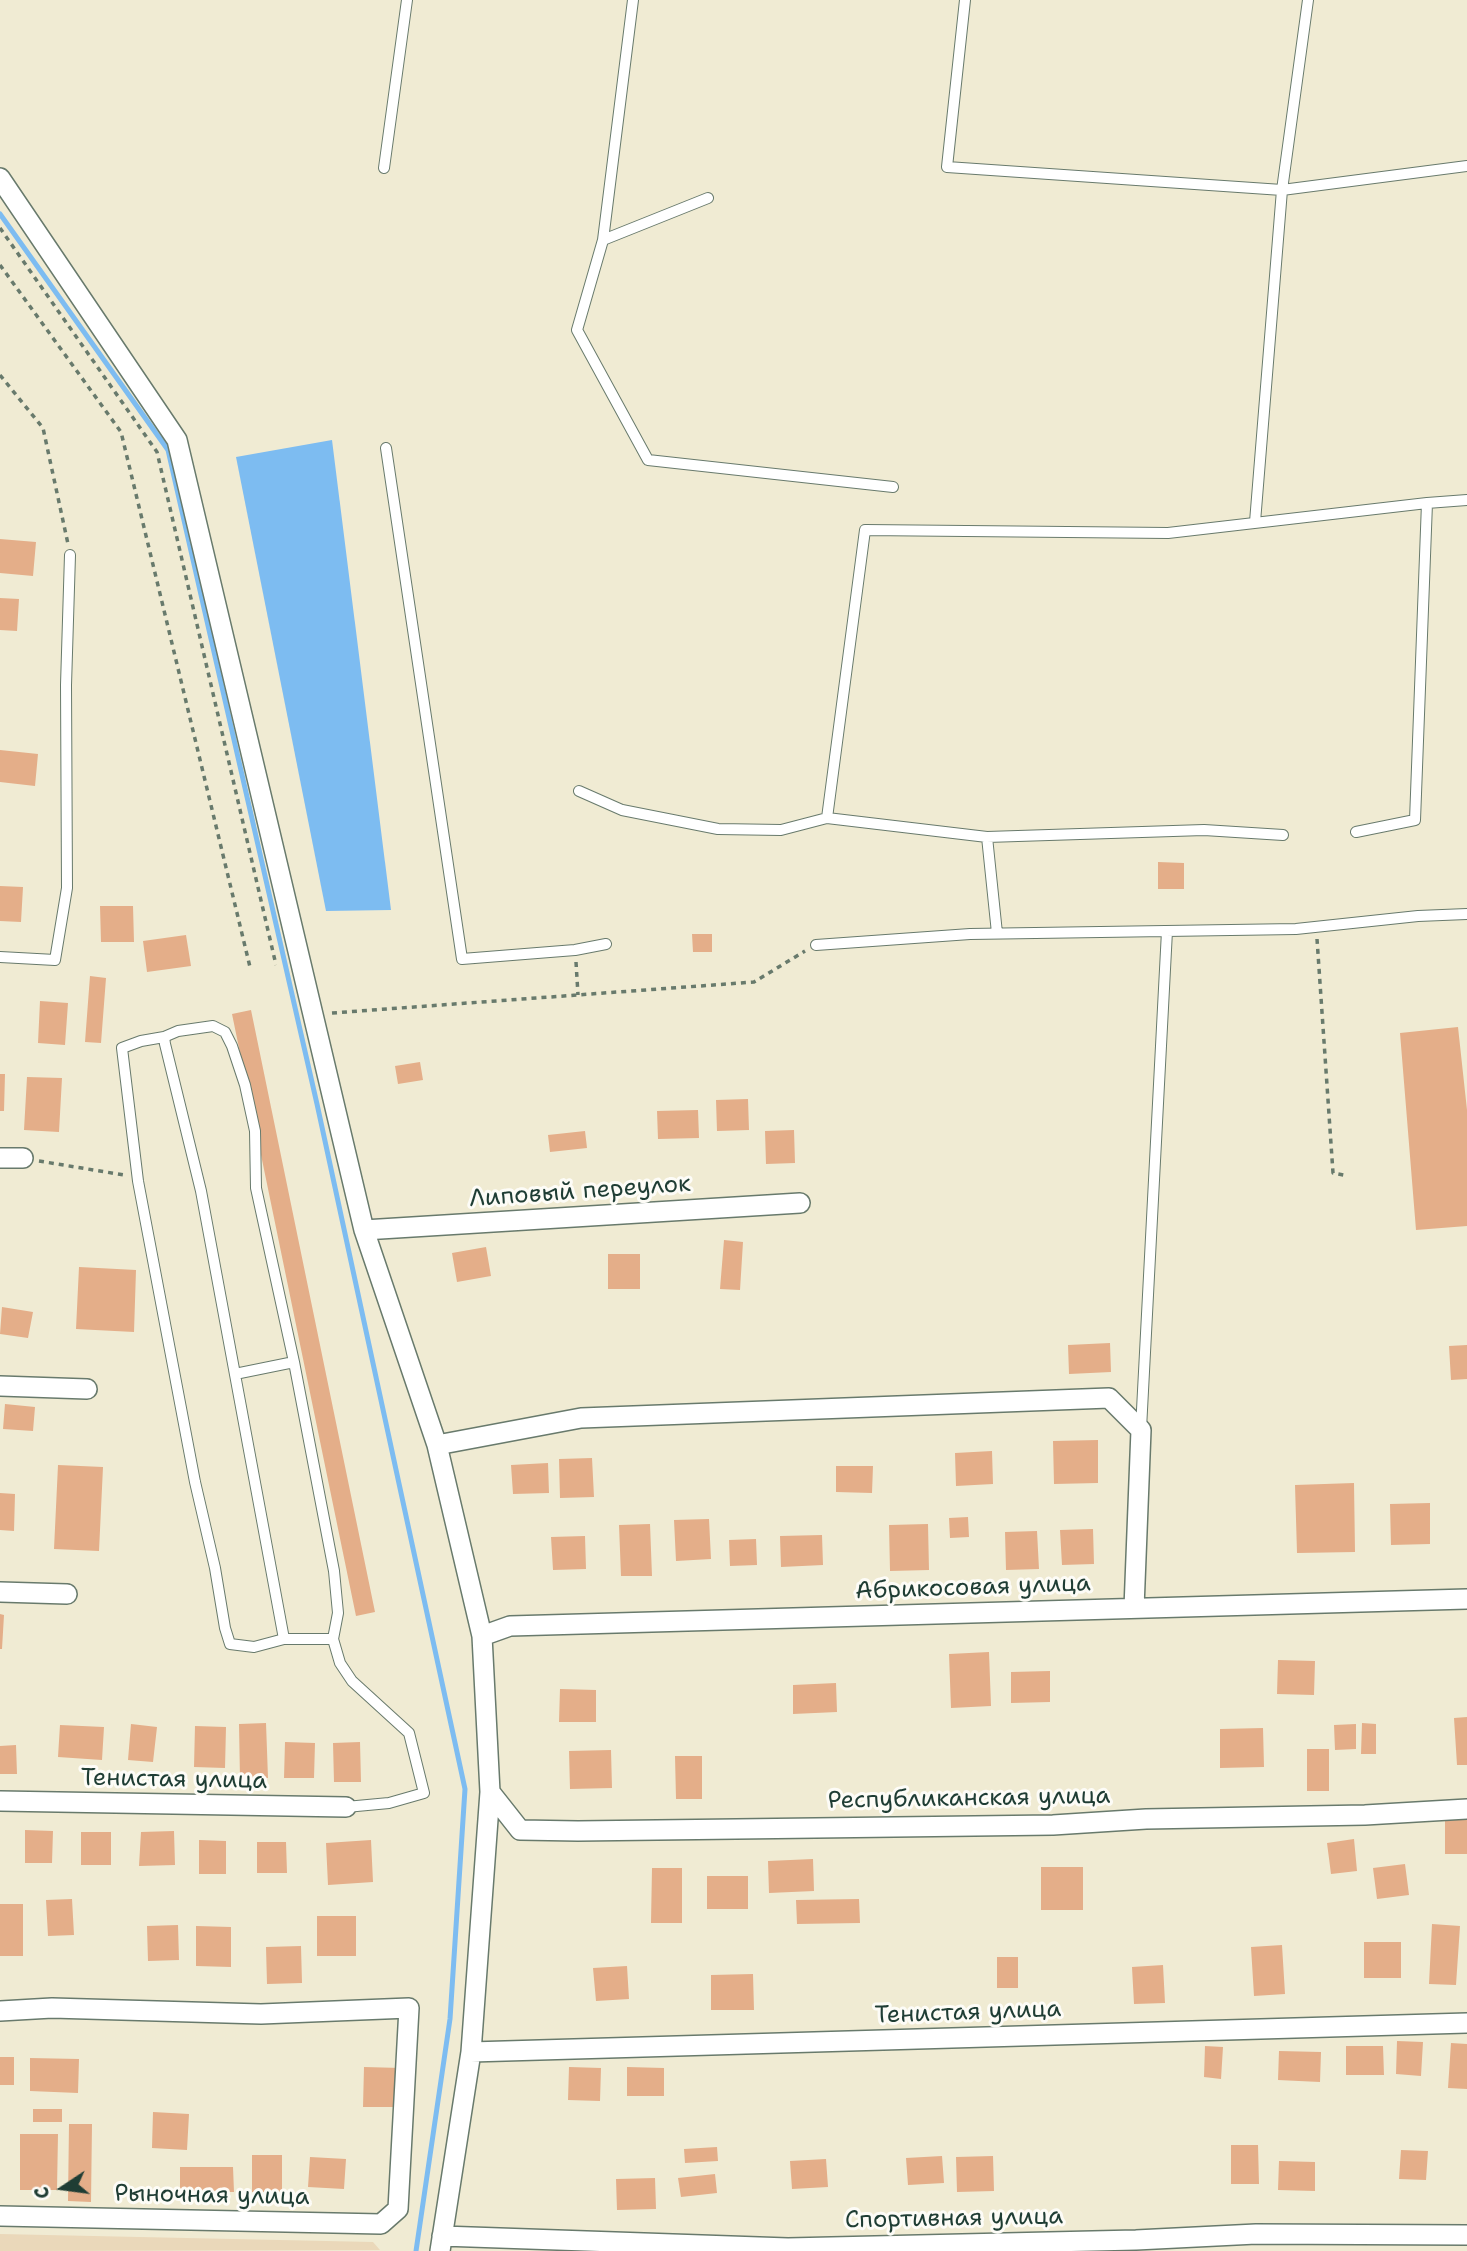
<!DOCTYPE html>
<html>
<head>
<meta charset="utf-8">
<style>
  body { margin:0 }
  #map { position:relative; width:1467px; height:2251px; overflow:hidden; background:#f0ebd3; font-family:"Shantell Sans",sans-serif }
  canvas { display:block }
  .north { position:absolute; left:28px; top:2153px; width:70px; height:70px; -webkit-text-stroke:5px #fdfcf7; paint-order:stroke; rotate:257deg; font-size:19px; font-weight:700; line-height:28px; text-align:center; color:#1f3d34 }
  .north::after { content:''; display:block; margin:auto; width:24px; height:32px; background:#1f3d34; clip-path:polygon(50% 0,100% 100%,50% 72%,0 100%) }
</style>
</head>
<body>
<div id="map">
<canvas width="1467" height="2251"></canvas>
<div class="north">С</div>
</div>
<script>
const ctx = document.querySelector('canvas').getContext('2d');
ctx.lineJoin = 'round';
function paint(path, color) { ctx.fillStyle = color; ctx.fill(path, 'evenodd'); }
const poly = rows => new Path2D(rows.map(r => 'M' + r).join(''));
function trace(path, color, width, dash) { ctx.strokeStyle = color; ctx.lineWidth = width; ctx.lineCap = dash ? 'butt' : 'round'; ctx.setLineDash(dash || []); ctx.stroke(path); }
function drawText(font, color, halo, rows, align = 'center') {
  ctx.font = font + ' "Shantell Sans",sans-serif'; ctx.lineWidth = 6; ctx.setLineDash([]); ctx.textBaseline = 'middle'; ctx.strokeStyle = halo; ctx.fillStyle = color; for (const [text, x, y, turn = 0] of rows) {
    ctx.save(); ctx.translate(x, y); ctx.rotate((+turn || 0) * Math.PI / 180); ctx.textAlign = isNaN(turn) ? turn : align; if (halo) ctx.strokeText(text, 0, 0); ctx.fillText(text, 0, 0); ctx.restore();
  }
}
paint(poly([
  [0,2234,373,2242,380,2250,0,2251]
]), '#ead8ba');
paint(poly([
  [332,440,391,910,326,911,236,457]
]), '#7dbcf1');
trace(poly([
  [0,214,168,450,317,1104,465,1789,450,2019,416,2251]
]), '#7dbcf1', 5);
paint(poly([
  [0,539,36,542,33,576,0,573],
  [0,598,19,599,17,631,0,630],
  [0,750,38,754,35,786,0,782],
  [1158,862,1184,863,1184,889,1158,889],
  [0,886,23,887,21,922,0,921],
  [100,906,133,906,134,942,101,942],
  [692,934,712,934,712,952,693,952],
  [186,935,191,966,147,972,143,941],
  [90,976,106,978,101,1043,85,1042],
  [40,1001,68,1003,65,1045,38,1043],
  [251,1010,375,1612,356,1616,232,1014],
  [1458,1027,1467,1110,1467,1226,1416,1230,1400,1033],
  [420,1062,423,1080,398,1084,395,1066],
  [0,1074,5,1074,4,1111,0,1111],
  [27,1077,62,1078,59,1132,24,1130],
  [748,1099,749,1130,717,1131,716,1100],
  [698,1110,699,1138,658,1139,657,1111],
  [794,1130,795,1163,766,1164,765,1131],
  [585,1131,587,1148,550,1152,548,1135],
  [724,1240,743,1242,740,1290,720,1289],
  [486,1247,491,1276,457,1282,452,1253],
  [608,1254,640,1254,640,1289,608,1289],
  [79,1267,136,1270,134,1332,76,1329],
  [2,1307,33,1312,28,1338,0,1334],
  [1110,1343,1111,1372,1069,1374,1068,1345],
  [1467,1345,1467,1379,1451,1380,1449,1346],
  [5,1404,35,1407,33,1431,3,1429],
  [1098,1440,1098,1483,1054,1484,1053,1441],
  [992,1451,993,1484,956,1486,955,1453],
  [592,1458,594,1497,560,1498,559,1459],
  [548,1463,549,1493,513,1494,511,1465],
  [58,1465,103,1467,99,1551,54,1549],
  [836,1466,873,1466,872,1493,836,1492],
  [1354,1483,1355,1552,1297,1553,1295,1485],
  [0,1493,15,1494,14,1531,0,1530],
  [1430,1503,1430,1544,1391,1545,1390,1504],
  [968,1517,969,1537,950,1538,949,1518],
  [709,1519,711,1559,676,1561,674,1520],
  [650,1524,652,1576,621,1576,619,1525],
  [928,1524,929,1570,890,1571,889,1525],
  [1093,1529,1094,1564,1062,1565,1060,1530],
  [1037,1531,1039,1569,1006,1570,1005,1532],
  [822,1535,823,1565,781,1567,780,1536],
  [585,1536,586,1569,553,1570,551,1537],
  [756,1539,757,1565,730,1566,729,1540],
  [0,1614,4,1615,2,1649,0,1649],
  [989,1652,991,1706,951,1708,949,1654],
  [1278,1660,1315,1661,1314,1695,1277,1694],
  [1050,1671,1050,1702,1011,1703,1011,1672],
  [836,1683,837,1712,793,1714,793,1685],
  [560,1689,596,1690,596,1722,559,1722],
  [1467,1717,1467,1765,1457,1765,1454,1718],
  [266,1723,268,1778,240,1779,239,1724],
  [1362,1723,1376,1724,1376,1754,1361,1754],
  [131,1724,157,1727,153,1762,128,1760],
  [1356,1724,1356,1749,1335,1750,1334,1725],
  [60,1725,104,1727,102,1760,58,1757],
  [195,1726,226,1727,225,1768,194,1767],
  [1263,1728,1264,1767,1220,1768,1220,1729],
  [285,1742,315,1743,314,1778,284,1778],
  [360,1742,361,1782,334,1782,333,1743],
  [16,1745,17,1774,0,1774,0,1746],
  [1307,1749,1329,1749,1329,1791,1307,1791],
  [611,1750,612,1788,570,1789,569,1751],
  [675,1756,702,1756,702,1799,676,1799],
  [1445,1817,1467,1817,1467,1854,1445,1854],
  [25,1830,53,1831,52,1863,25,1863],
  [174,1831,175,1865,139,1866,141,1832],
  [81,1832,111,1832,111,1865,81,1865],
  [1354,1839,1357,1871,1331,1874,1327,1843],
  [199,1840,226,1841,226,1874,199,1874],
  [371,1840,373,1882,328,1885,326,1843],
  [257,1842,286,1842,287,1873,257,1873],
  [813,1859,814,1891,769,1893,768,1861],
  [1405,1864,1409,1895,1377,1899,1373,1868],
  [1041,1867,1083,1867,1083,1910,1041,1910],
  [652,1868,682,1868,682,1923,651,1923],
  [707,1876,748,1876,748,1909,707,1909],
  [72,1899,74,1935,48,1936,46,1900],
  [859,1899,860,1923,797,1924,796,1900],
  [0,1904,23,1904,23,1956,0,1956],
  [317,1916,356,1916,356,1956,317,1956],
  [1432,1924,1460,1926,1456,1985,1429,1984],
  [178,1925,179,1960,148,1961,147,1926],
  [196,1926,231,1927,231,1967,196,1966],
  [1364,1942,1401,1942,1401,1978,1364,1978],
  [1282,1945,1285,1994,1254,1996,1251,1947],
  [301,1946,302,1983,267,1984,266,1947],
  [997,1957,1018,1957,1018,1988,997,1988],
  [1163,1965,1165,2003,1134,2004,1132,1967],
  [627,1966,629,1999,596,2001,593,1968],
  [753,1974,754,2010,711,2010,711,1975],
  [1397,2041,1423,2042,1421,2076,1396,2074],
  [1451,2043,1467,2044,1467,2089,1448,2088],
  [1205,2046,1223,2047,1221,2079,1204,2077],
  [1346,2046,1383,2046,1384,2075,1346,2075],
  [1279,2051,1321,2052,1320,2082,1278,2080],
  [0,2057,14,2057,14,2085,0,2085],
  [30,2058,79,2059,78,2093,30,2091],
  [364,2067,401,2068,400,2107,363,2107],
  [569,2067,601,2068,600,2101,568,2100],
  [627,2067,664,2068,664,2096,627,2096],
  [33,2109,62,2109,62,2122,33,2122],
  [153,2112,189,2114,187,2150,152,2148],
  [69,2124,92,2124,91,2202,68,2201],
  [20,2134,58,2134,57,2190,20,2190],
  [1231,2145,1258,2145,1259,2184,1231,2184],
  [717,2147,718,2161,685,2163,684,2149],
  [1401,2150,1428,2151,1426,2180,1399,2179],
  [252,2155,282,2155,282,2192,252,2192],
  [942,2156,944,2183,908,2185,906,2158],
  [993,2156,994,2191,957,2192,956,2157],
  [310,2157,346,2159,344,2189,308,2187],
  [826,2159,828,2187,792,2189,790,2161],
  [1279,2161,1315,2162,1315,2191,1278,2190],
  [180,2167,233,2167,234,2192,180,2192],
  [715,2174,717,2193,681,2197,678,2178],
  [655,2178,656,2209,617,2210,616,2179]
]), '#e4ae89');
const service = poly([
  [965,0,947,167,1282,190,1467,166],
  [384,168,407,0],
  [708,198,603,240,577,330,648,460,893,487],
  [603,240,633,0],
  [386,448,462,959,575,950,606,944],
  [1255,522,1282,190,1308,0],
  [579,791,622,810,718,829,781,830,827,818,865,530,1168,533,1427,503,1467,500],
  [827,818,987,837,1204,830,1283,835],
  [1356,832,1415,820,1427,503],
  [987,837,997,933],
  [816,945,970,934,1296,929,1418,916,1467,914],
  [0,957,55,960,67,888,66,685,70,555],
  [164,1037,141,1041,122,1048,138,1181,195,1482,215,1568,225,1628,230,1644,254,1647,284,1639],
  [235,1374,294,1362],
  [1141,1429,1167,931],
  [333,1639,284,1639,201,1191,165,1044,164,1037,178,1031,213,1026,225,1032,232,1046,245,1085,255,1131,256,1188,294,1362,334,1571,338,1613,333,1639,340,1663,352,1681,409,1733,424,1793,389,1803,346,1807]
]);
const minor = poly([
  [0,178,177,440,364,1230,437,1445,482,1636,490,1792,471,2052,440,2251],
  [0,1158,23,1158],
  [364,1230,800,1203],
  [0,1386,87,1389],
  [437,1445,581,1418,1109,1398,1141,1430,1134,1608],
  [0,1592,67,1594],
  [482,1636,510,1626,1467,1599],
  [490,1792,520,1830,578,1831,1053,1825,1146,1819,1365,1815,1467,1809],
  [0,1801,346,1807],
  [0,2011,52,2008,261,2014,409,2008,398,2209,381,2224,0,2216],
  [471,2052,1467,2023],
  [442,2236,788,2248,1136,2240,1256,2234,1467,2235]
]);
trace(service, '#687a6c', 12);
trace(minor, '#687a6c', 22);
trace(poly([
  [0,228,157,452,276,965],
  [0,265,121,432,250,967],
  [0,375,43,428,68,544],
  [1317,939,1333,1173,1348,1176],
  [576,962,578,995],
  [332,1013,754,982,805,951],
  [39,1161,124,1175]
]), '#687a6c', 3.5, [5, 5]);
trace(service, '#fff', 10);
trace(minor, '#fff', 19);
drawText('24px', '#1f3d34', '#fdfcf7', [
  ["Липовый переулок",580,1192,-4],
  ["Абрикосовая улица",973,1588,-2],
  ["Тенистая улица",174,1780,1],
  ["Республиканская улица",969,1799,-1],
  ["Тенистая улица",968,2013,-2],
  ["Рыночная улица",212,2196,1],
  ["Спортивная улица",954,2219,-1]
]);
</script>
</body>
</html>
